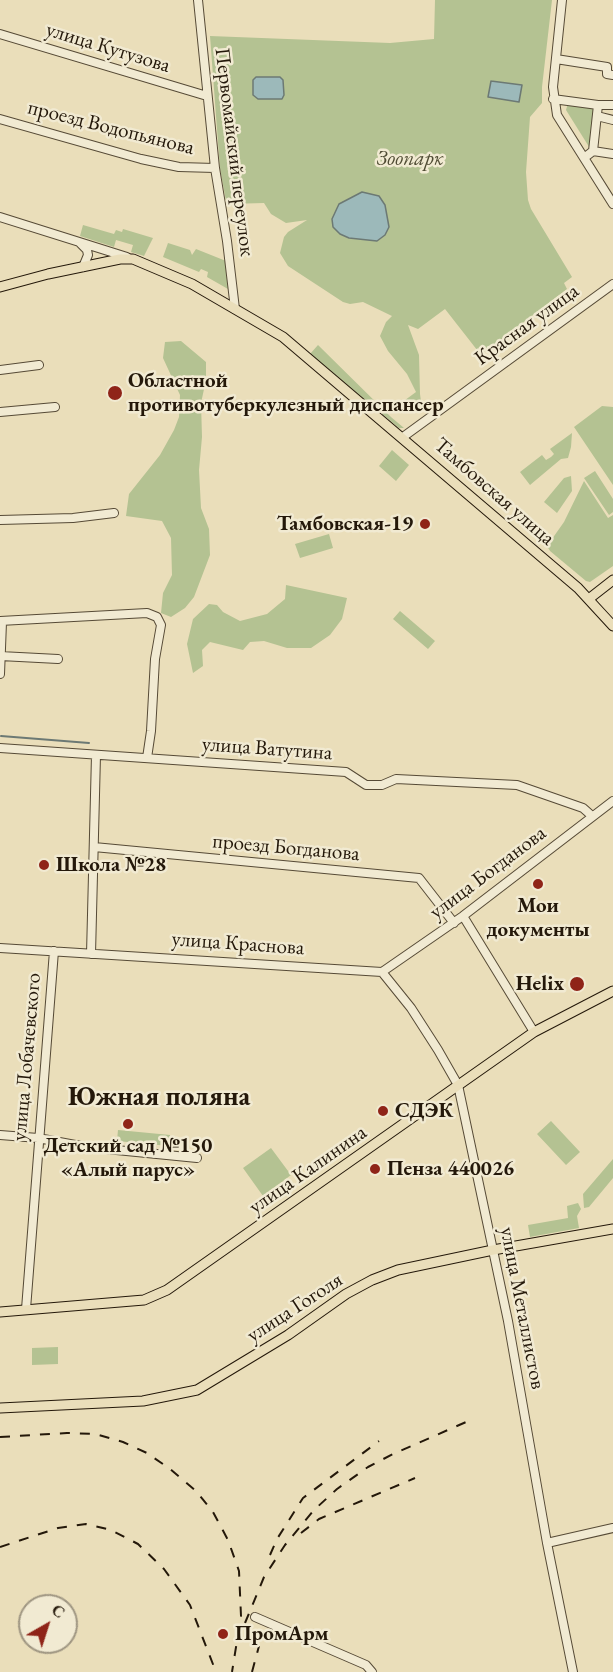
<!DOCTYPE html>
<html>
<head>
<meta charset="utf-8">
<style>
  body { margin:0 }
  #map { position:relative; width:613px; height:1672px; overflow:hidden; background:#eadeba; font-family:"EB Garamond",serif }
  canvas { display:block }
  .north { position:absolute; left:18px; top:1594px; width:60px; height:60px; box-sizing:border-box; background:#f1ead2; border:2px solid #9f9682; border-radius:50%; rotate:39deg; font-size:16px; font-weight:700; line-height:24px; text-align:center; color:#24180a }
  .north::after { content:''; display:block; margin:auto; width:21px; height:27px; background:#8f2418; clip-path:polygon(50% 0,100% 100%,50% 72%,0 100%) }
</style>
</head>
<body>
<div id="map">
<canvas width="613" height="1672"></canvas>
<div class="north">С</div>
</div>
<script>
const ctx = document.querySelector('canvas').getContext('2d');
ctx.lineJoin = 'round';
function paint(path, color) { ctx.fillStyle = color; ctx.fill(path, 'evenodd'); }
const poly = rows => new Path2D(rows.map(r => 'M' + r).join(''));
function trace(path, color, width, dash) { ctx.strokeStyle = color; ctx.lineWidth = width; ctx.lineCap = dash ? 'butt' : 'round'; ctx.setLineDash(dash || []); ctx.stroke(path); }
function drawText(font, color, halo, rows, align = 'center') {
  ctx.font = font + ' "EB Garamond",serif'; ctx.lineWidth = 5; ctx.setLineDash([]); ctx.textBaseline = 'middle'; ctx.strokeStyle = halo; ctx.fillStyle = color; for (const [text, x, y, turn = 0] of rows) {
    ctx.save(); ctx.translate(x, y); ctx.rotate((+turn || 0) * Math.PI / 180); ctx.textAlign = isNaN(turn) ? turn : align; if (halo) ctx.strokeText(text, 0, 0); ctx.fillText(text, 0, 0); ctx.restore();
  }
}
paint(poly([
  [435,0,552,0,542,87,542,103,530,117,526,172,528,200,531,209,572,277,564,283,567,289,481,355,445,309,418,329,408,325,419,355,420,394,422,409,411,406,393,409,416,392,407,374,388,351,380,336,386,322,392,316,363,302,350,304,343,302,288,266,280,253,284,237,288,232,307,220,286,223,271,214,264,203,229,204,226,201,220,169,210,36,390,43,434,39],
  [568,103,596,107,591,150,566,110],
  [83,225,114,234,116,230,122,232,123,229,153,238,144,256,131,252,133,245,116,240,114,247,80,236],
  [168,243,190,250,192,255,196,249,226,261,228,289,207,277,208,272,201,269,199,272,163,257],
  [181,341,206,362,206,380,201,403,202,437,199,470,201,508,209,529,210,555,194,597,185,608,171,617,161,613,163,593,172,575,171,538,162,521,126,516,129,494,160,455,174,430,179,417,180,395,163,358,165,342],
  [318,345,391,417,404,428,399,428,310,354],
  [602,406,613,407,613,485,574,427],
  [572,433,571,447,568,458,561,459,530,485,520,472,542,455,546,460,551,457,554,454,550,449],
  [392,450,409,465,396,481,379,466],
  [595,471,613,499,613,512,609,515,584,478],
  [571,476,572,491,557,513,544,502,564,478],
  [584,481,608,518,613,515,613,566,590,582,586,581,550,551,547,546,564,522],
  [329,534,333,548,300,558,295,544],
  [286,585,347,598,342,619,330,635,311,648,287,648,264,641,250,642,243,650,210,642,202,650,203,666,193,673,187,644,193,619,209,604,217,605,223,612,240,621,267,614,285,599],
  [400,611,435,641,428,649,393,619],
  [551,1121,580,1152,566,1165,537,1134],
  [118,1130,170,1135,169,1146,117,1141],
  [271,1148,291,1175,263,1196,243,1168],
  [613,1159,613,1178,589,1207,584,1208,583,1194],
  [578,1203,581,1209,577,1216,579,1228,530,1237,528,1225,568,1218,567,1206],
  [58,1347,58,1364,32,1365,32,1348]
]), '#b4c292');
const water = poly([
  [256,77,280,77,283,80,284,95,282,99,258,99,253,95,253,80,256,77],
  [491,81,522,85,519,102,488,97,491,81],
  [362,192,379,196,385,205,389,227,385,235,377,241,349,238,340,234,333,227,332,219,339,204,362,192]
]);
paint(water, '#9cb9ba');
trace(water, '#6c7974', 1.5);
trace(poly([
  [1,736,89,743]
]), '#6c7974', 2);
const minor = poly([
  [198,0,215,168,227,241,235,309],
  [562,0,553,87,557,115,613,204],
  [0,34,207,96],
  [556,59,607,67,607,74,613,75],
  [553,99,598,105,593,151],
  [598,105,613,105],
  [597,116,613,120],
  [0,119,141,159,179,167,215,168],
  [584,158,593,151,613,154],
  [0,217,127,257],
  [80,243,87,250,88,255,83,267],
  [0,370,39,365],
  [0,412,55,407],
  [403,437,613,284],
  [0,520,73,518,114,513],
  [0,621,147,613,157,617,161,625,155,659,151,731,147,758],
  [0,656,58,659],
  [0,674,2,622],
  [0,748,346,772,366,785,382,785,396,779,517,785,583,808,592,816],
  [94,847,419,878,454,923],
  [463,916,534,1032],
  [0,948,382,972],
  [91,954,96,755],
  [382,972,411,1008,438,1050,458,1085,508,1321,547,1543,573,1672],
  [382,972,463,916,613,801],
  [0,1135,38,1138,86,1147,197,1158],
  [26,1309,54,951],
  [547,1543,613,1528],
  [255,1617,366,1665,372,1672]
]);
const major = poly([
  [0,287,48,274,120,259,133,259,192,284,283,337,578,588,613,626],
  [590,598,613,580],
  [0,1312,144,1300,167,1290,534,1032,613,991],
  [0,1408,143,1401,197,1390,288,1335,346,1294,372,1280,398,1270,493,1250,613,1229]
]);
trace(minor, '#564a36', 10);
trace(major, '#24180a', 11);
trace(minor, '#f1ead2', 8);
trace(major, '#eadeba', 9);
trace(poly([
  [0,1437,67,1433,95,1434,123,1442,147,1453,170,1469,196,1491,213,1512,228,1540,239,1571,241,1616,232,1672],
  [301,1533,319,1519,415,1478],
  [0,1547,58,1528,86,1524,111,1530,138,1544,164,1569,190,1605,216,1672],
  [270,1555,277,1539,303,1498,379,1441],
  [245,1623,264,1577,285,1545,314,1510,337,1489,368,1467,393,1454,473,1419],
  [252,1672,259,1646]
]), '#24180a', 2, [10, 10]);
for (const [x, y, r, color] of [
  [115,393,8,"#8f2418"],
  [425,524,6,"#8f2418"],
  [44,865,6,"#8f2418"],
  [538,884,6,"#8f2418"],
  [577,984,8,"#8f2418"],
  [383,1111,6,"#8f2418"],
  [128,1124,6,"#8f2418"],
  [375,1169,6,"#8f2418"],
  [223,1634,6,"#8f2418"]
]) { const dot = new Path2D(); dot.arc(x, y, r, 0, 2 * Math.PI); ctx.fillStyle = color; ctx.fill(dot); trace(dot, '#f1ead2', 2); }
drawText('21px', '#24180a', '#f1ead2', [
  ["улица Кутузова",108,48,17],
  ["проезд Водопьянова",111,128,14],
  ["Первомайский переулок",234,152,83],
  ["Красная улица",527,325,-36],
  ["Тамбовская улица",494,492,41],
  ["улица Ватутина",267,749,4],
  ["проезд Богданова",286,848,5],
  ["улица Богданова",488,873,-37],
  ["улица Краснова",238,944,4],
  ["улица Лобачевского",27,1057,-85],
  ["улица Калинина",308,1170,-35],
  ["улица Гоголя",295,1308,-33],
  ["улица Металлистов",522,1308,79]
]);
drawText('italic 21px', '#4f4b33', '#f1ead2', [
  ["Зоопарк",410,159]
]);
drawText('bold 21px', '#24180a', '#f1ead2', [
  ["Областной",128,381],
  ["противотуберкулезный диспансер",128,405],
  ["Тамбовская-19",413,524,"right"],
  ["Школа №28",56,865],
  ["Мои",538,906,"center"],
  ["документы",538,930,"center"],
  ["Helix",564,984,"right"],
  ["СДЭК",395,1111],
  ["Детский сад №150",128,1146,"center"],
  ["«Алый парус»",128,1170,"center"],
  ["Пенза 440026",387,1169],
  ["ПромАрм",235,1634]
], 'left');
drawText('bold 27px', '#24180a', '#f1ead2', [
  ["Южная поляна",159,1098]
]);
</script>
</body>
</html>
